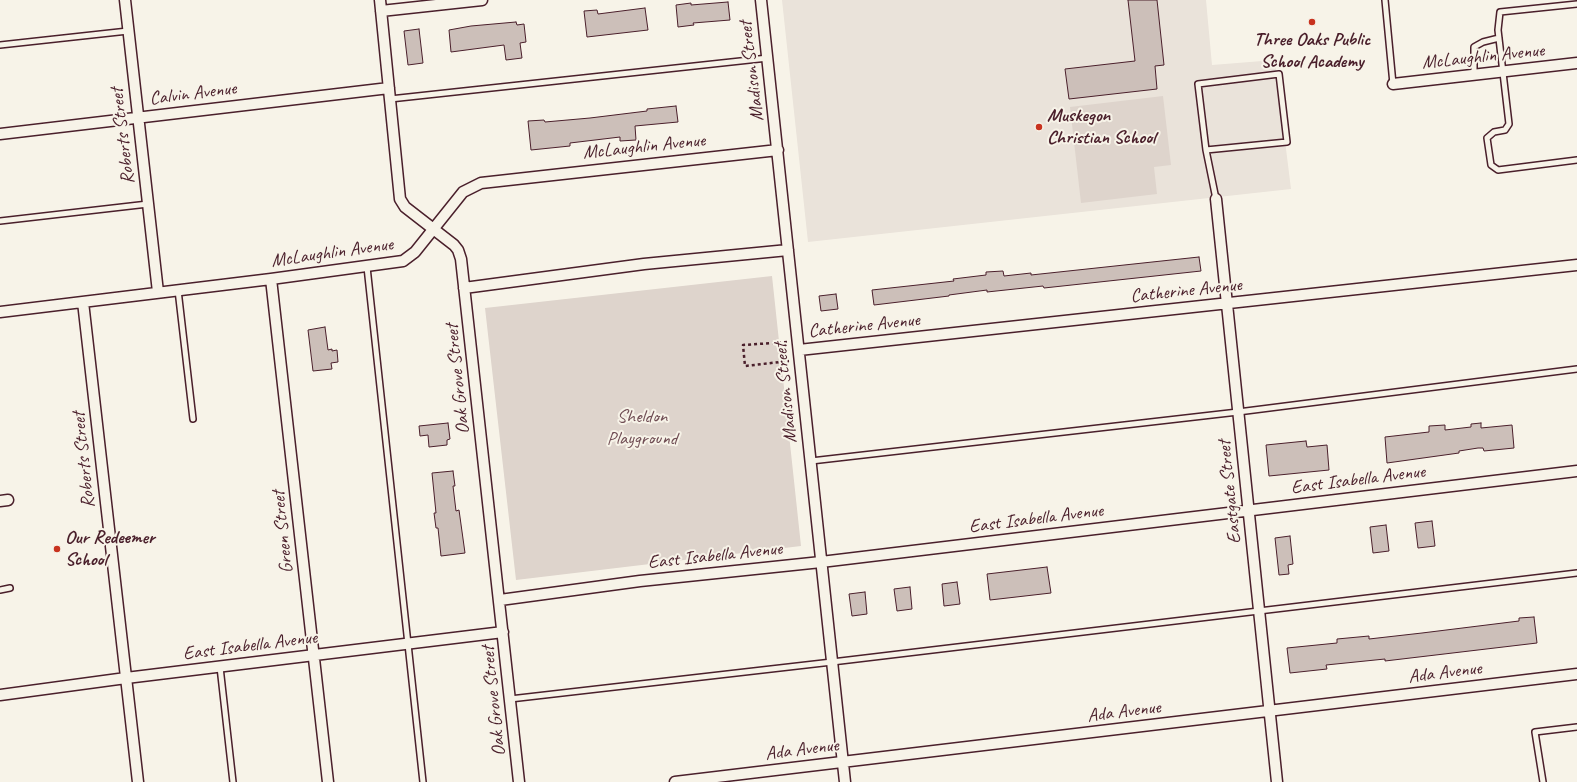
<!DOCTYPE html>
<html>
<head>
<meta charset="utf-8">
<style>
  body { margin:0 }
  canvas { display:block; background:#f7f3e8 }
</style>
</head>
<body>
<canvas width="1577" height="782"></canvas>
<script>
const ctx = document.querySelector('canvas').getContext('2d');
ctx.lineJoin = 'round';
function paint(path, color) { ctx.fillStyle = color; ctx.fill(path, 'evenodd'); }
const poly = rows => new Path2D(rows.map(r => 'M' + r).join(''));
function trace(path, color, width, dash) { ctx.strokeStyle = color; ctx.lineWidth = width; ctx.lineCap = dash ? 'butt' : 'round'; ctx.setLineDash(dash || []); ctx.stroke(path); }
function drawText(font, color, halo, rows, align = 'center') {
  ctx.font = font + ' Caveat,sans-serif'; ctx.lineWidth = 4; ctx.setLineDash([]); ctx.textBaseline = 'middle'; ctx.strokeStyle = halo; ctx.fillStyle = color; for (const [text, x, y, turn = 0] of rows) {
    ctx.save(); ctx.translate(x, y); ctx.rotate((+turn || 0) * Math.PI / 180); ctx.textAlign = isNaN(turn) ? turn : align; if (halo) ctx.strokeText(text, 0, 0); ctx.fillText(text, 0, 0); ctx.restore();
  }
}
paint(poly([
  [782,0,1206,0,1212,65,1275,60,1291,189,808,242]
]), '#eae3da');
paint(poly([
  [1163,96,1171,165,1154,167,1157,194,1081,203,1070,107],
  [772,276,801,546,516,580,485,308]
]), '#ded4cc');
const building = poly([
  [1128,0,1157,0,1164,65,1155,66,1157,89,1069,99,1065,69,1135,61,1128,0],
  [728,2,730,20,693,23,694,25,678,27,676,5,691,3,691,5,728,2],
  [645,8,648,30,587,37,584,11,597,10,598,14,645,8],
  [516,22,517,25,524,24,526,42,520,43,522,58,506,60,504,45,451,52,449,30,471,26,516,22],
  [419,29,423,63,408,65,404,31,419,29],
  [676,106,678,122,635,126,636,140,620,141,620,137,570,143,570,146,531,150,528,121,544,120,545,122,590,118,647,111,647,109,676,106],
  [1199,257,1201,271,1044,288,1043,286,987,292,987,290,949,295,949,296,874,305,872,290,954,281,953,279,986,275,986,272,1003,271,1004,276,1031,273,1031,275,1199,257],
  [836,294,838,309,821,311,819,296,836,294],
  [325,327,328,350,332,349,332,351,337,350,338,362,331,363,332,369,313,371,308,330,325,327],
  [448,423,450,439,447,440,447,445,429,447,428,435,420,436,419,426,448,423],
  [1481,423,1481,428,1512,425,1514,448,1484,451,1483,448,1478,448,1459,451,1459,453,1387,463,1385,437,1429,432,1429,426,1445,425,1445,430,1471,427,1471,424,1481,423],
  [1306,441,1307,447,1327,445,1329,470,1269,476,1266,445,1306,441],
  [453,471,455,486,453,486,456,511,459,510,465,553,441,556,438,528,436,528,434,513,436,513,432,473,453,471],
  [1432,521,1435,546,1418,548,1415,523,1432,521],
  [1386,525,1389,551,1373,553,1370,527,1386,525],
  [1290,536,1293,564,1288,565,1289,574,1279,575,1275,538,1290,536],
  [1047,567,1051,593,990,600,987,574,1047,567],
  [957,582,960,604,944,606,942,584,957,582],
  [910,587,912,609,897,611,894,589,910,587],
  [865,592,867,614,852,616,849,594,865,592],
  [1534,617,1537,643,1385,661,1385,659,1326,665,1327,669,1290,673,1287,648,1337,643,1337,639,1369,636,1369,639,1422,633,1519,621,1519,618,1534,617]
]);
paint(building, '#ccbfb9');
trace(building, '#4a1f2b', 1);
const service = poly([
  [1385,0,1393,84],
  [1577,4,1500,12,1498,30,1509,124,1505,130,1494,132,1487,138,1491,165,1498,170,1577,160],
  [0,45,128,31],
  [1474,75,1474,47,1483,42,1499,38],
  [390,99,768,58],
  [1206,150,1287,142,1279,74,1198,84,1206,150,1216,199],
  [0,221,148,204],
  [367,267,423,782],
  [178,290,193,419],
  [811,461,1238,412,1577,369],
  [0,590,10,588],
  [220,667,233,782],
  [510,699,832,662,1577,573],
  [1543,782,1535,732,1577,727]
]);
const minor = poly([
  [125,0,158,292],
  [380,0,400,199,405,207,454,245,458,250,461,259,519,782],
  [761,0,845,782],
  [381,11,482,0],
  [1393,84,1577,63],
  [0,134,389,88],
  [1216,199,1277,782],
  [271,279,328,782],
  [464,288,644,264,788,250],
  [83,302,138,782],
  [0,312,271,279,403,261,415,252,463,192,481,183,778,150],
  [799,350,1577,265],
  [0,501,8,500],
  [500,600,640,581,821,562,1577,471],
  [0,695,126,678,503,632],
  [675,782,1577,674]
]);
trace(service, '#4a1f2b', 8);
trace(minor, '#4a1f2b', 13);
trace(poly([
  [787,342,743,345,745,366,789,361]
]), '#4a1f2b', 2.5, [3, 3]);
trace(service, '#f7f3e8', 5);
trace(minor, '#f7f3e8', 10);
for (const [x, y, r, color] of [
  [1312,22,4,"#c8321e"],
  [1039,127,4,"#c8321e"],
  [57,549,4,"#c8321e"]
]) { const dot = new Path2D(); dot.arc(x, y, r, 0, 2 * Math.PI); ctx.fillStyle = color; ctx.fill(dot); trace(dot, '#f7f3e8', 1.5); }
drawText('bold 19px', '#4a1f2b', '#f7f3e8', [
  ["Three Oaks Public",1312,40,"center"],
  ["School Academy",1312,62,"center"],
  ["Muskegon",1047,116],
  ["Christian School",1047,138],
  ["Our Redeemer",65,538],
  ["School",65,560]
], 'left');
drawText('19px', '#4a1f2b', '#f7f3e8', [
  ["McLaughlin Avenue",1483,57,-6],
  ["Madison Street",752,71,-97],
  ["Calvin Avenue",193,94,-7],
  ["Roberts Street",123,136,-97],
  ["McLaughlin Avenue",644,147,-6],
  ["McLaughlin Avenue",332,253,-8],
  ["Catherine Avenue",1186,291,-6],
  ["Catherine Avenue",864,326,-6],
  ["Oak Grove Street",458,379,-96],
  ["Madison Street",786,393,-96],
  ["Roberts Street",84,460,-96],
  ["East Isabella Avenue",1358,480,-7],
  ["Eastgate Street",1230,492,-96],
  ["East Isabella Avenue",1036,519,-7],
  ["Green Street",283,532,-96],
  ["East Isabella Avenue",715,556,-6],
  ["East Isabella Avenue",250,646,-7],
  ["Ada Avenue",1445,673,-7],
  ["Oak Grove Street",494,701,-96],
  ["Ada Avenue",1124,712,-7],
  ["Ada Avenue",802,750,-7]
]);
drawText('19px', '#6f4c53', '#f7f3e8', [
  ["Sheldon",642,417],
  ["Playground",642,439]
]);
</script>
</body>
</html>
